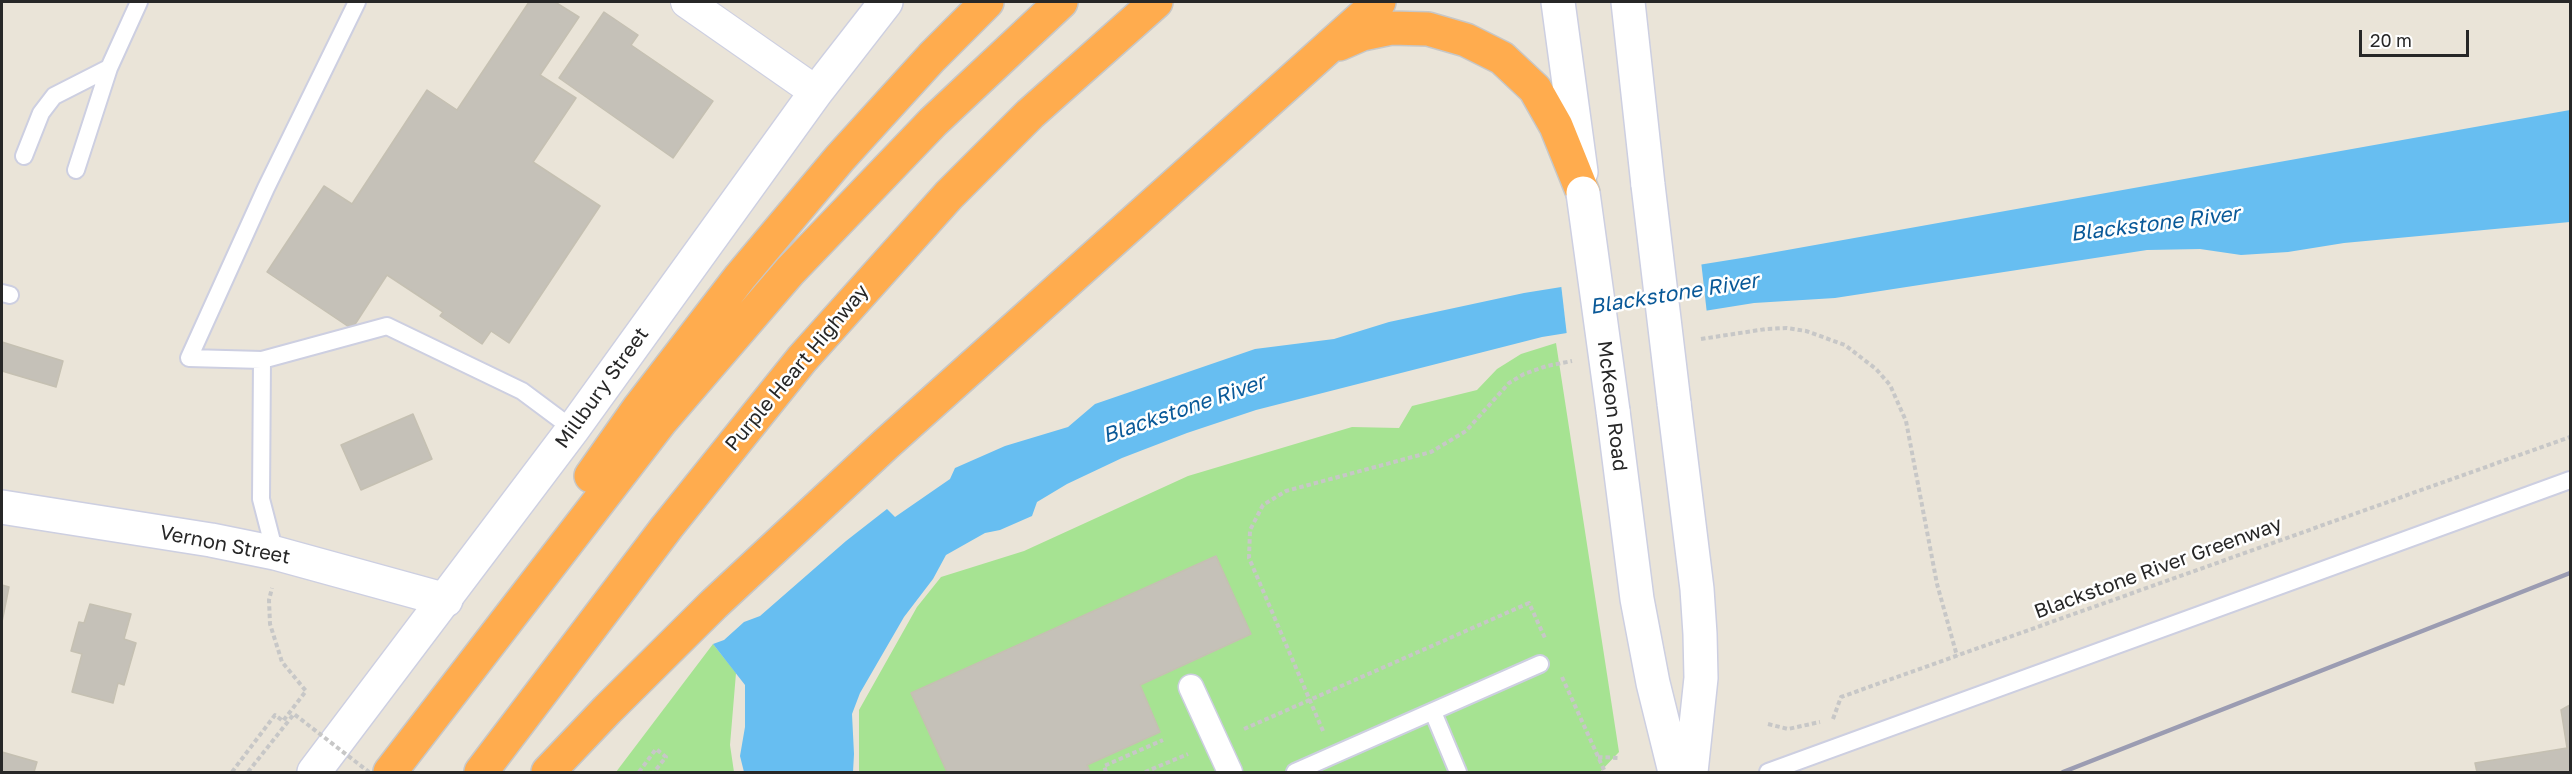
<!DOCTYPE html>
<html>
<head>
<meta charset="utf-8">
<style>
  body { margin:0 }
  #map { position:relative; width:2572px; height:774px; overflow:hidden; background:#eae4d8; font-family:"Golos Text",sans-serif }
  canvas { display:block }
  .frame { position:absolute; inset:0; border:3px solid #272727; pointer-events:none }
  .scale { position:absolute; left:2359px; top:30px; width:110px; height:27px; box-sizing:border-box; border:3px solid #272727; border-top:0; padding-left:8px; font-size:18px; line-height:21px; white-space:nowrap; color:#272727; -webkit-text-stroke:4px #fff; paint-order:stroke }
</style>
</head>
<body>
<div id="map">
<canvas width="2572" height="774"></canvas>
<div class="frame"></div>
<div class="scale">20 m</div>
</div>
<script>
const ctx = document.querySelector('canvas').getContext('2d');
ctx.lineJoin = 'round';
function paint(path, color) { ctx.fillStyle = color; ctx.fill(path, 'evenodd'); }
const poly = rows => new Path2D(rows.map(r => 'M' + r).join(''));
function trace(path, color, width, dash) { ctx.strokeStyle = color; ctx.lineWidth = width; ctx.lineCap = dash ? 'butt' : 'round'; ctx.setLineDash(dash || []); ctx.stroke(path); }
function drawText(font, color, halo, rows, align = 'center') {
  ctx.font = font + ' "Golos Text",sans-serif'; ctx.lineWidth = 5; ctx.setLineDash([]); ctx.textBaseline = 'middle'; ctx.strokeStyle = halo; ctx.fillStyle = color; for (const [text, x, y, turn = 0] of rows) {
    ctx.save(); ctx.translate(x, y); ctx.rotate((+turn || 0) * Math.PI / 180); ctx.textAlign = isNaN(turn) ? turn : align; if (halo) ctx.strokeText(text, 0, 0); ctx.fillText(text, 0, 0); ctx.restore();
  }
}
paint(poly([
  [1556,343,1619,752,1600,772,859,772,859,710,917,607,941,577,1024,551,1188,476,1352,427,1399,428,1412,406,1477,390,1497,369,1521,354],
  [713,644,736,673,730,745,734,772,616,772]
]), '#a6e392');
paint(poly([
  [2570,110,2570,222,2344,243,2288,252,2241,255,2200,249,2147,250,1835,298,1754,303,1542,337,1256,410,1187,433,1122,458,1067,484,1037,502,1032,516,1000,530,985,533,946,555,933,579,904,617,860,693,852,714,854,754,853,772,744,772,740,756,745,727,745,685,713,644,724,640,744,622,760,616,846,541,887,509,895,517,950,479,955,468,1005,446,1068,427,1095,404,1255,349,1334,339,1389,322,1524,293,1748,257]
]), '#67bef1');
paint(poly([
  [1701,261,1707,314,1567,336,1561,284]
]), '#eae4d8');
const building = poly([
  [529,2,555,2,579,17,540,75,576,98,533,162,600,206,509,343,491,331,482,344,440,316,443,312,387,275,352,329,267,272,324,186,352,204,427,90,457,110,529,2],
  [604,12,638,35,631,45,713,101,673,158,559,78,604,12],
  [2,342,63,361,56,387,2,371,2,342],
  [413,414,432,459,361,490,341,445,413,414],
  [1216,556,1251,634,1140,685,1160,732,1087,765,1090,772,947,772,911,693,1216,556],
  [2,585,9,587,2,622,2,585],
  [90,604,131,614,124,639,136,643,124,685,118,683,113,703,72,692,82,654,71,651,79,622,84,623,90,604],
  [2570,705,2570,772,2477,772,2475,763,2567,748,2561,710,2570,705],
  [2,752,37,762,34,772,2,772,2,752]
]);
paint(building, '#c5c1b8');
trace(building, '#c5c0b2', 1.5);
const service = poly([
  [24,156,41,113,54,96,109,68],
  [76,170,109,68,139,2],
  [2,293,10,295],
  [262,360,387,326,522,391,573,429],
  [275,553,261,499,262,360,189,358,266,188,357,2],
  [1433,712,1458,772],
  [1295,772,1540,664],
  [1768,772,2570,480]
]);
const pedestrian = poly([
  [1191,687,1230,772]
]);
const minor = poly([
  [687,2,816,92]
]);
const tertiary = poly([
  [2,507,211,540,275,553,446,600]
]);
const secondary = poly([
  [1558,2,1581,172],
  [1628,2,1648,185],
  [1674,403,1697,589,1700,634,1701,678,1691,772],
  [1613,411,1637,599,1653,683,1675,772],
  [314,772,573,429,816,92,886,2]
]);
const motorway = poly([
  [1339,44,1362,34,1391,28,1428,29,1466,40,1502,58,1535,89,1556,126,1583,193],
  [591,476,639,408,740,277,840,158,932,57,987,2],
  [390,772,661,421,790,271,933,122,1061,2],
  [481,772,667,527,802,359,949,195,1030,114,1156,2],
  [548,772,607,710,714,604,886,444,1379,2]
]);
trace(service, '#cdcfe1', 20);
trace(pedestrian, '#cdcfe1', 27);
trace(minor, '#cdcfe1', 34);
trace(tertiary, '#cdcfe1', 36);
trace(secondary, '#cdcfe1', 36);
trace(motorway, '#c7c7c7', 36);
trace(poly([
  [1701,339,1766,329,1787,328,1806,331,1845,345,1876,369,1890,385,1906,421,1937,584,1957,656],
  [1562,677,1605,772],
  [1833,719,1841,697,2570,437],
  [1768,724,1788,729,1820,722],
  [1244,729,1529,603,1545,638],
  [1323,731,1249,558,1250,530,1263,505,1286,491,1431,452,1466,431,1509,383,1524,374,1547,366,1572,361],
  [1598,757,1620,758],
  [232,772,275,715,283,721,306,691,282,662,270,624,269,600,272,588],
  [639,772,656,749,666,757,654,772],
  [1106,772,1104,766,1163,740],
  [1145,772,1188,754]
]), '#c7c7c7', 4, [4.5, 3]);
trace(service, '#fff', 16);
trace(pedestrian, '#fff', 24);
trace(minor, '#fff', 32);
trace(tertiary, '#fff', 33);
trace(secondary, '#fff', 33);
trace(motorway, '#ffac4e', 33);
trace(poly([
  [2063,772,2570,573]
]), '#9b9cb2', 4.5);
const secondaryBridge = poly([
  [1648,185,1674,403],
  [1583,193,1613,411]
]);
trace(secondaryBridge, '#cdcfe1', 36, []);
trace(poly([
  [248,772,294,714,369,772]
]), '#c7c7c7', 4, [4.5, 3]);
trace(secondaryBridge, '#fff', 33);
drawText('20px', '#272727', '#fff', [
  ["Purple Heart Highway",797,368,-50],
  ["Millbury Street",602,388,-54],
  ["McKeon Road",1612,406,83],
  ["Vernon Street",225,545,11],
  ["Blackstone River Greenway",2158,568,-20]
]);
drawText('italic 21px', '#0a5998', '#fff', [
  ["Blackstone River",2155,224,-7],
  ["Blackstone River",1674,294,-9],
  ["Blackstone River",1184,409,-19]
]);
</script>
</body>
</html>
